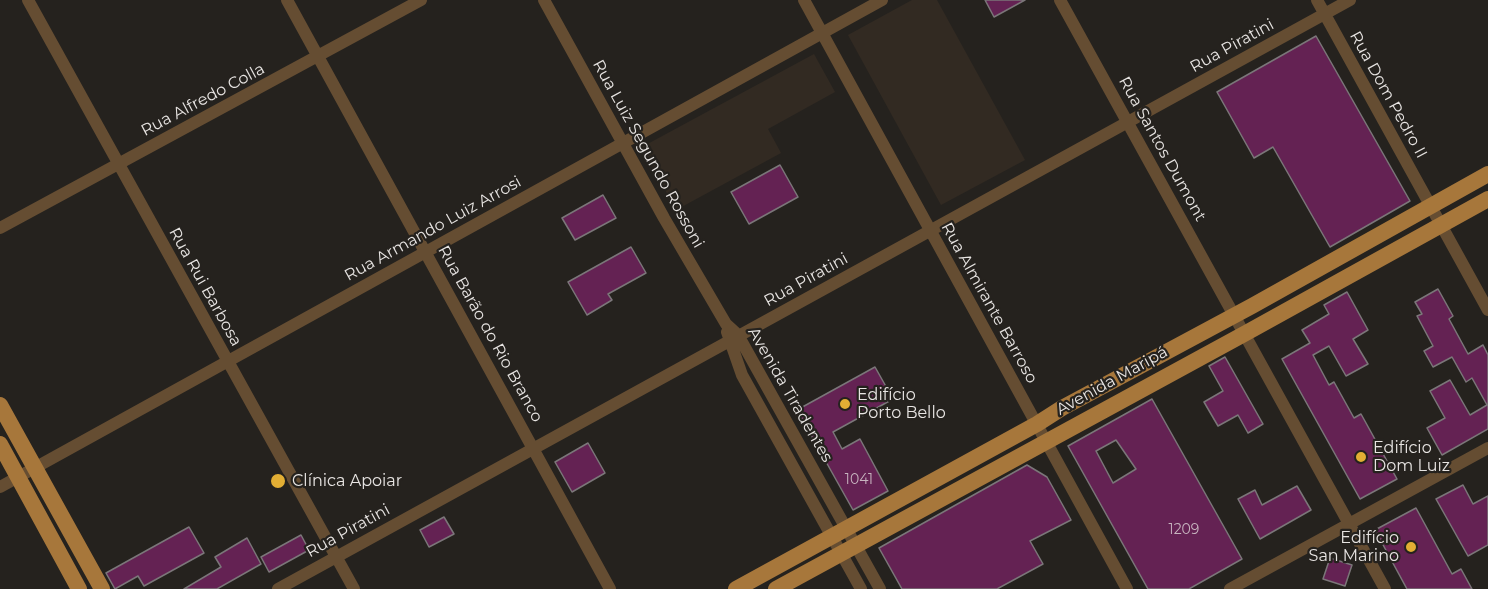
<!DOCTYPE html>
<html>
<head>
<meta charset="utf-8">
<style>
  body { margin:0 }
  canvas { display:block; background:#25221e }
</style>
</head>
<body>
<canvas width="1488" height="589"></canvas>
<script>
const ctx = document.querySelector('canvas').getContext('2d');
ctx.lineJoin = 'round';
function paint(path, color) { ctx.fillStyle = color; ctx.fill(path, 'evenodd'); }
const poly = rows => new Path2D(rows.map(r => 'M' + r).join(''));
function trace(path, color, width, dash) { ctx.strokeStyle = color; ctx.lineWidth = width; ctx.lineCap = dash ? 'butt' : 'round'; ctx.setLineDash(dash || []); ctx.stroke(path); }
function drawText(font, color, halo, rows, align = 'center') {
  ctx.font = font + ' Montserrat,sans-serif'; ctx.lineWidth = 4.5; ctx.setLineDash([]); ctx.textBaseline = 'middle'; ctx.strokeStyle = halo; ctx.fillStyle = color; for (const [text, x, y, turn = 0] of rows) {
    ctx.save(); ctx.translate(x, y); ctx.rotate((+turn || 0) * Math.PI / 180); ctx.textAlign = isNaN(turn) ? turn : align; if (halo) ctx.strokeText(text, 0, 0); ctx.fillText(text, 0, 0); ctx.restore();
  }
}
paint(poly([
  [912,0,937,0,1025,160,941,205,848,35],
  [814,54,835,92,768,129,781,153,676,210,642,147]
]), '#322a22');
const building = poly([
  [985,0,1025,0,994,17,985,0],
  [1316,36,1410,201,1330,247,1273,147,1254,158,1217,92,1316,36],
  [780,165,798,197,749,224,731,192,780,165],
  [603,195,616,218,575,240,562,218,603,195],
  [631,247,646,273,608,294,612,300,587,315,568,282,631,247],
  [1438,289,1453,316,1449,319,1468,354,1483,345,1488,355,1488,429,1442,455,1427,428,1445,418,1430,391,1450,380,1470,415,1487,405,1472,378,1466,382,1452,357,1433,367,1424,351,1433,346,1417,316,1422,314,1415,302,1438,289],
  [1347,292,1368,330,1353,339,1368,364,1346,376,1329,346,1313,355,1329,385,1334,382,1354,418,1361,414,1397,479,1360,499,1282,359,1310,343,1302,330,1329,314,1324,305,1347,292],
  [1225,357,1263,424,1248,433,1238,415,1218,426,1204,402,1223,391,1209,366,1225,357],
  [875,367,893,399,833,432,842,449,860,439,888,491,853,510,797,410,875,367],
  [1152,399,1242,559,1189,589,1148,589,1068,446,1152,399],
  [1116,440,1136,469,1113,483,1096,451,1116,440],
  [588,443,605,473,572,492,555,462,588,443],
  [1027,465,1047,477,1071,520,1030,541,1043,564,997,589,902,589,879,548,1027,465],
  [1463,485,1473,504,1488,496,1488,545,1468,556,1436,499,1463,485],
  [1297,486,1311,510,1260,539,1238,499,1255,490,1262,505,1297,486],
  [1416,508,1452,574,1461,569,1472,589,1407,589,1375,530,1416,508],
  [444,517,454,534,429,547,420,530,444,517],
  [189,527,204,553,144,586,138,576,115,589,106,573,189,527],
  [301,535,309,550,269,572,261,557,301,535],
  [247,538,261,564,217,589,184,589,221,567,215,557,247,538],
  [1330,558,1352,565,1345,586,1323,579,1330,558]
]);
paint(building, '#642253');
trace(building, '#7b7679', 1.5);
trace(poly([
  [28,0,354,589],
  [287,0,610,589],
  [544,0,664,218,726,324,738,335,880,589],
  [804,0,1127,589],
  [1060,0,1385,589],
  [1317,0,1488,310],
  [0,228,421,0],
  [727,332,742,375,861,589],
  [0,487,882,0],
  [278,589,1350,0],
  [1230,589,1488,448]
]), '#654d32', 12);
trace(poly([
  [0,405,102,589],
  [0,444,79,589],
  [736,589,1037,424,1062,408,1252,306,1488,174],
  [776,589,1246,333,1488,199]
]), '#a7773b', 16);
for (const [x, y, r, color] of [
  [845,404,6,"#e2ae34"],
  [1361,457,6,"#e2ae34"],
  [278,481,8,"#e2ae34"],
  [1411,547,6,"#e2ae34"]
]) { const dot = new Path2D(); dot.arc(x, y, r, 0, 2 * Math.PI); ctx.fillStyle = color; ctx.fill(dot); trace(dot, '#25221e', 2); }
drawText('14px', '#c7b4bf', null, [
  ["1041",859,480],
  ["1209",1184,530]
]);
drawText('16px', '#e8e5e3', '#25221e', [
  ["Rua Piratini",1232,46,-29],
  ["Rua Dom Pedro II",1388,95,61],
  ["Rua Alfredo Colla",203,100,-28],
  ["Rua Santos Dumont",1162,149,61],
  ["Rua Luiz Segundo Rossoni",648,154,61],
  ["Rua Armando Luiz Arrosi",433,229,-29],
  ["Rua Piratini",806,280,-29],
  ["Rua Rui Barbosa",205,287,61],
  ["Rua Almirante Barroso",989,303,61],
  ["Rua Barão do Rio Branco",490,334,61],
  ["Avenida Maripá",1112,381,-29],
  ["Avenida Tiradentes",790,395,60],
  ["Rua Piratini",348,531,-29]
]);
drawText('16px', '#e8e5e3', '#25221e', [
  ["Edifício",857,395],
  ["Porto Bello",857,413],
  ["Edifício",1373,448],
  ["Dom Luiz",1373,466],
  ["Clínica Apoiar",292,481],
  ["Edifício",1399,538,"right"],
  ["San Marino",1399,556,"right"]
], 'left');
</script>
</body>
</html>
